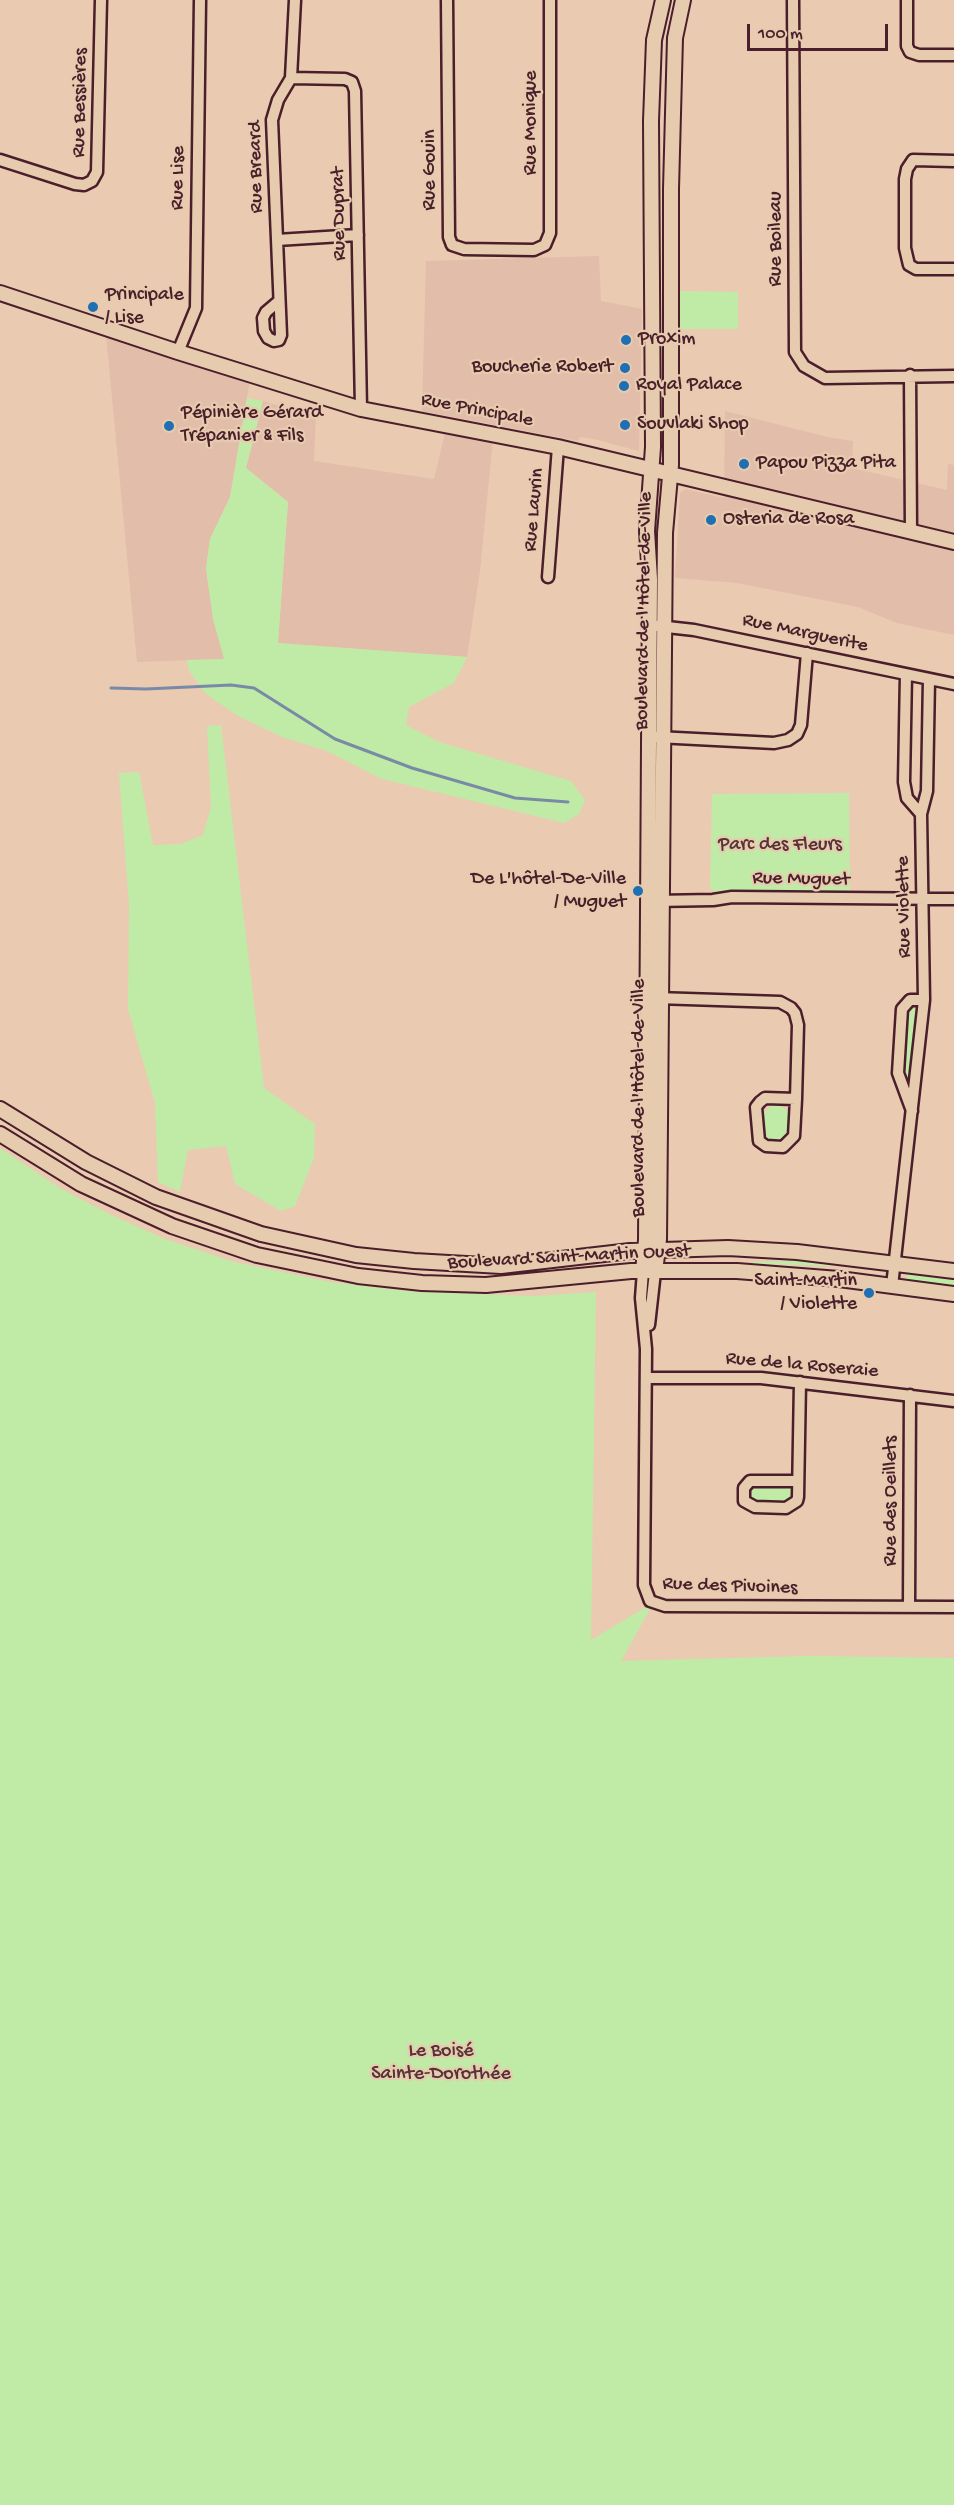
<!DOCTYPE html>
<html>
<head>
<meta charset="utf-8">
<style>
  body { margin:0 }
  #map { position:relative; width:954px; height:2505px; overflow:hidden; background:#eacab1; font-family:"Gochi Hand",sans-serif }
  canvas { display:block }
  .scale { position:absolute; left:747px; top:24px; width:141px; height:27px; box-sizing:border-box; border:3px solid #4a1f2b; border-top:0; padding-left:8px; font-size:18px; line-height:21px; white-space:nowrap; color:#4a1f2b; -webkit-text-stroke:4px #e7cbae; paint-order:stroke }
</style>
</head>
<body>
<div id="map">
<canvas width="954" height="2505"></canvas>
<div class="scale">100 m</div>
</div>
<script>
const ctx = document.querySelector('canvas').getContext('2d');
ctx.lineJoin = 'round';
function paint(path, color) { ctx.fillStyle = color; ctx.fill(path, 'evenodd'); }
const poly = rows => new Path2D(rows.map(r => 'M' + r).join(''));
function trace(path, color, width, dash) { ctx.strokeStyle = color; ctx.lineWidth = width; ctx.lineCap = dash ? 'butt' : 'round'; ctx.setLineDash(dash || []); ctx.stroke(path); }
function drawText(font, color, halo, rows, align = 'center') {
  ctx.font = font + ' "Gochi Hand",sans-serif'; ctx.lineWidth = 4.5; ctx.setLineDash([]); ctx.textBaseline = 'middle'; ctx.strokeStyle = halo; ctx.fillStyle = color; for (const [text, x, y, turn = 0] of rows) {
    ctx.save(); ctx.translate(x, y); ctx.rotate((+turn || 0) * Math.PI / 180); ctx.textAlign = isNaN(turn) ? turn : align; if (halo) ctx.strokeText(text, 0, 0); ctx.fillText(text, 0, 0); ctx.restore();
  }
}
paint(poly([
  [599,256,601,301,642,309,639,451,594,439,580,437,578,441,422,411,426,261],
  [106,334,250,380,230,497,210,539,206,568,213,619,225,659,137,662],
  [263,401,316,417,314,461,434,479,445,433,493,439,480,571,467,657,278,643,288,502,246,468],
  [725,411,827,437,853,441,852,468,947,490,948,464,954,465,954,635,897,623,858,607,737,583,675,578,680,493,685,489,724,498]
]), '#e2bdaa');
paint(poly([
  [671,291,738,292,738,329,670,329],
  [247,398,263,401,246,468,288,502,278,643,467,657,454,683,409,707,406,725,439,742,571,781,585,800,579,814,564,823,382,779,327,751,282,737,238,716,206,694,189,671,187,660,224,659,213,619,206,568,210,539,230,497],
  [221,725,264,1088,315,1124,314,1158,295,1206,281,1211,235,1184,226,1146,188,1150,180,1192,158,1182,155,1103,128,1009,129,905,119,773,139,772,153,845,181,844,203,835,211,807,207,726],
  [849,793,850,898,732,897,710,889,712,794],
  [914,1008,918,1013,911,1078,908,1083,905,1081,906,1013],
  [771,1106,781,1106,789,1112,788,1132,782,1141,770,1141,765,1138,764,1113],
  [0,1148,58,1187,109,1214,165,1239,234,1262,330,1282,414,1292,534,1296,596,1292,591,1640,646,1607,650,1609,621,1661,809,1656,954,1658,954,2505,0,2505],
  [799,1261,840,1266,753,1264,753,1262],
  [907,1274,954,1280,954,1286,906,1280],
  [757,1487,785,1487,791,1489,792,1495,786,1501,756,1501,751,1498,750,1492]
]), '#c0eba7');
trace(poly([
  [111,688,146,689,231,685,254,688,335,739,412,768,515,798,568,802]
]), '#798aa6', 3);
const street = poly([
  [447,0,449,237,452,245,464,249,534,250,545,245,550,233,550,0],
  [793,0,795,352,804,366,825,378,954,376],
  [907,0,907,46,910,52,919,55,954,55],
  [291,78,345,79,352,82,355,91,361,409],
  [0,160,75,184,84,185,92,181,97,172,101,0],
  [954,161,913,160,907,169,905,179,905,248,909,265,916,269,954,269],
  [277,240,358,235],
  [279,301,266,312,263,318,264,331,268,338,274,341,279,340,281,335,272,120,278,100,291,78,295,0],
  [178,352,196,308,200,0],
  [910,375,911,532],
  [548,577,558,447],
  [649,625,694,630,954,684],
  [906,674,904,782,907,798,921,814],
  [657,737,774,743,788,740,797,734,801,725,807,653],
  [655,901,713,900,732,897,954,899],
  [656,998,780,1002,791,1008,795,1013,798,1025,796,1099,794,1136,783,1147,766,1146,759,1141,756,1107,760,1102,765,1098,796,1099],
  [912,1111,898,1073,902,1009,910,1000,924,1000],
  [643,1271,641,1298,646,1349,644,1585,650,1601,665,1606,954,1607],
  [892,1286,924,1000,921,814,927,791,929,679],
  [649,1325,655,1272],
  [646,1378,761,1378,954,1401],
  [798,1481,750,1481,744,1488,744,1501,755,1507,786,1508,797,1501,798,1497,800,1382],
  [909,1607,910,1395]
]);
const secondary = poly([
  [0,293,178,352,361,409,558,447,954,542],
  [0,1109,86,1162,156,1197,261,1234,356,1255,414,1261,501,1266,630,1251,728,1248,797,1252,954,1271],
  [0,1134,81,1184,172,1226,257,1255,358,1276,422,1283,486,1285,631,1271,737,1271,839,1279,954,1294],
  [643,1271,646,1240,650,579,647,531,653,447,651,121,654,40,663,0],
  [655,1272,659,1239,665,533,671,465,671,189,675,38,683,0]
]);
trace(street, '#4a1f2b', 15);
trace(secondary, '#4a1f2b', 18);
trace(street, '#e7cbae', 10);
trace(secondary, '#e7cbae', 14);
for (const [x, y, r, color] of [
  [93,307,6,"#1f6fb2"],
  [626,340,6,"#1f6fb2"],
  [625,368,6,"#1f6fb2"],
  [624,386,6,"#1f6fb2"],
  [625,425,6,"#1f6fb2"],
  [169,426,6,"#1f6fb2"],
  [744,464,6,"#1f6fb2"],
  [711,520,6,"#1f6fb2"],
  [638,891,6,"#1f6fb2"],
  [869,1293,6,"#1f6fb2"]
]) { const dot = new Path2D(); dot.arc(x, y, r, 0, 2 * Math.PI); ctx.fillStyle = color; ctx.fill(dot); trace(dot, '#e7cbae', 2); }
drawText('20px', '#4a1f2b', '#e7cbae', [
  ["Rue Bessières",81,103,-89],
  ["Rue Monique",532,123,-90],
  ["Rue Breard",257,167,-91],
  ["Rue Gouin",431,170,-90],
  ["Rue Lise",179,178,-89],
  ["Rue Duprat",340,214,-91],
  ["Rue Boileau",777,239,-90],
  ["Rue Principale",477,411,11],
  ["Rue Laurin",535,510,-85],
  ["Boulevard de l'Hôtel-de-Ville",645,611,-89],
  ["Rue Marguerite",805,634,12],
  ["Rue Muguet",801,880,1],
  ["Rue Violette",905,907,-91],
  ["Boulevard de l'Hôtel-de-Ville",640,1098,-90],
  ["Boulevard Saint-Martin Ouest",569,1258,-3],
  ["Rue de la Roseraie",802,1366,5],
  ["Rue des Oeillets",892,1501,-90],
  ["Rue des Pivoines",730,1587,2]
]);
drawText('20px', '#4a1f2b', '#e7cbae', [
  ["Principale",105,296],
  ["/ Lise",105,319],
  ["Proxim",638,340],
  ["Boucherie Robert",613,368,"right"],
  ["Royal Palace",636,386],
  ["Pépinière Gérard",181,414],
  ["Trépanier & Fils",181,437],
  ["Souvlaki Shop",637,425],
  ["Papou Pizza Pita",756,464],
  ["Osteria de Rosa",723,520],
  ["De L'hôtel-De-Ville",626,880,"right"],
  ["/ Muguet",626,903,"right"],
  ["Saint-Martin",857,1282,"right"],
  ["/ Violette",857,1305,"right"]
], 'left');
drawText('20px', '#563337', '#e7cbae', [
  ["Parc des Fleurs",780,846],
  ["Le Boisé",441,2052],
  ["Sainte-Dorothée",441,2075]
]);
</script>
</body>
</html>
